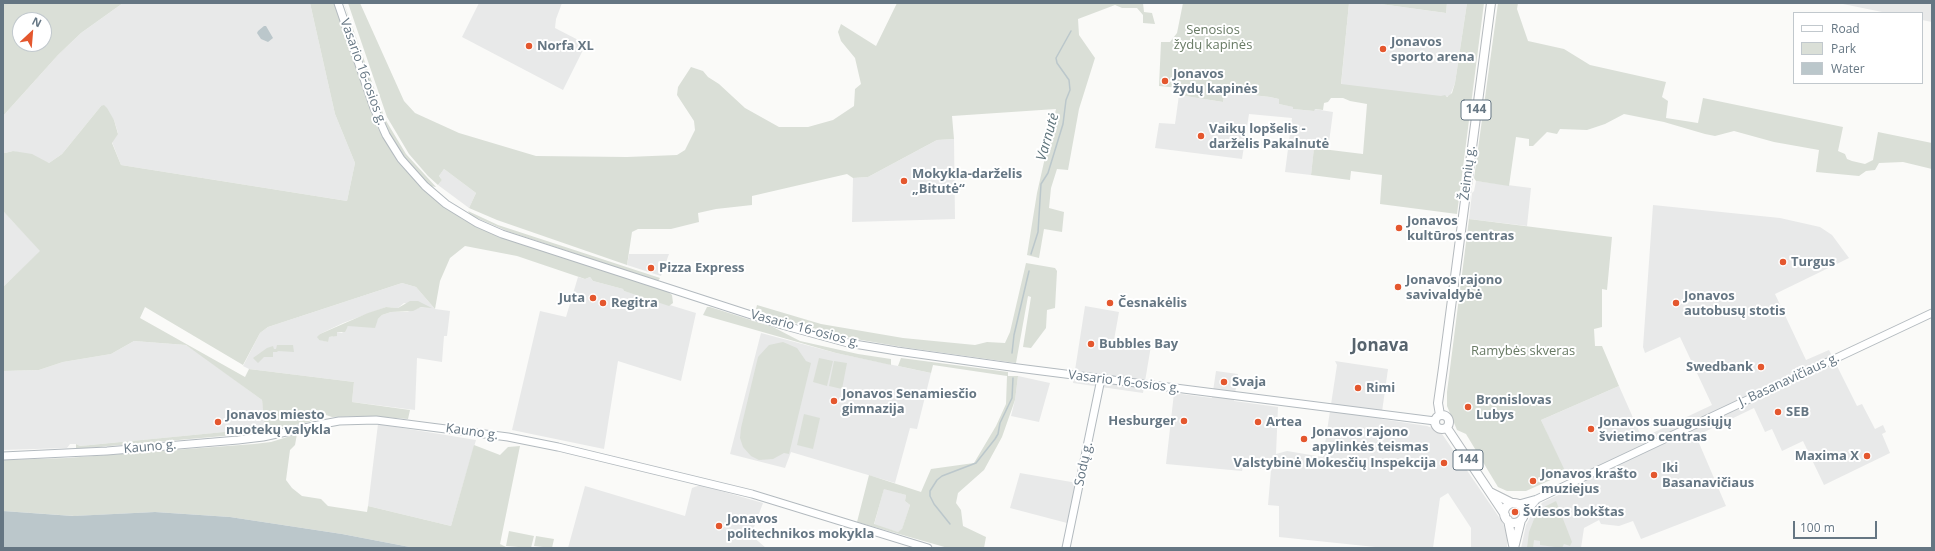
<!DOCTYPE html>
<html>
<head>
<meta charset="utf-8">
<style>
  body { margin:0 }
  #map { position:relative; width:1935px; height:551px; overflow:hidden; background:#fafaf8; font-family:"Open Sans",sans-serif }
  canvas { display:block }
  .frame { position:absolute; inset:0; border:4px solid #657683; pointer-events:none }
  .legend { position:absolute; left:1793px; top:12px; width:130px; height:72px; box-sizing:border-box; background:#fff; border:1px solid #c1c8cd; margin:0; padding:5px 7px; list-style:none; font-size:12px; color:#657683 }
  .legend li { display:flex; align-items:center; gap:8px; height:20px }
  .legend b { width:20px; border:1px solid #c1c8cd }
  .north { position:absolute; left:12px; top:12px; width:40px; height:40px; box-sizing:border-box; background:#fff; border:1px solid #c1c8cd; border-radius:50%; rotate:26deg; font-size:11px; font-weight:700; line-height:16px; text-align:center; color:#657683 }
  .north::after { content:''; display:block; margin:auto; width:14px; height:18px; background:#e4572e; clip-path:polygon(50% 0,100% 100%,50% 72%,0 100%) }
  .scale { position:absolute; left:1793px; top:521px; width:84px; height:18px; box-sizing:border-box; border:2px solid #657683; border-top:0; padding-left:5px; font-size:12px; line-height:14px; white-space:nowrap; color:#657683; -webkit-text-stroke:3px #fff; paint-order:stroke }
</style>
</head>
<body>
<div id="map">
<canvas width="1935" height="551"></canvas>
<div class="frame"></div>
<ul class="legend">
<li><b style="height:5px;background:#fff"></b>Road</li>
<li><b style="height:11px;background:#dadfd7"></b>Park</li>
<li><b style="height:11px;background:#bbc7cb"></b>Water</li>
</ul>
<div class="north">N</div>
<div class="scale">100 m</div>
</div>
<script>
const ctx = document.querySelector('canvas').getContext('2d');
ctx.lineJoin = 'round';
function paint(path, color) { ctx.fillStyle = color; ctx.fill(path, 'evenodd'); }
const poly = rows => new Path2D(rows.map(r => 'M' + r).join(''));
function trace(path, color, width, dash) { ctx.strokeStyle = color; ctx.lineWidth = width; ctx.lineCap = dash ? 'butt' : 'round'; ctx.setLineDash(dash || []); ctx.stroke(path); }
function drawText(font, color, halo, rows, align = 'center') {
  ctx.font = font + ' "Open Sans",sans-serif'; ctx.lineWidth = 4; ctx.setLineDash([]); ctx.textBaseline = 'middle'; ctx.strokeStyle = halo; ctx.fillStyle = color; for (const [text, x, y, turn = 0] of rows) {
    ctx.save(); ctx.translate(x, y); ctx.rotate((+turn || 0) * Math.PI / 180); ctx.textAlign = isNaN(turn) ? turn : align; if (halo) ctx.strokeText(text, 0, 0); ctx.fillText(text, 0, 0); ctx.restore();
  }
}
paint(poly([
  [123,3,310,3,335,114,355,163,347,201,121,165,112,142,118,133,114,120,101,106,62,154,49,163,13,151,5,153,3,152,3,116,58,55,81,33],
  [479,3,562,3,556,19,555,28,586,44,563,90,462,37],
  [1349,3,1373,3,1446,13,1447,3,1467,3,1455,83,1450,96,1441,97,1341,85],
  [1838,3,1932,3,1932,22,1922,20,1922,13,1887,13],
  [1225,92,1270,97,1279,99,1279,104,1294,107,1293,109,1314,111,1314,109,1333,112,1328,150,1314,149,1311,175,1285,172,1292,118,1249,114,1242,159,1155,148,1159,123,1175,124,1179,95,1223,102],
  [954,139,955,219,852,222,853,178,868,177,937,140],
  [444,169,476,193,469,208,438,185,442,180,439,176],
  [1476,181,1531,188,1527,226,1469,219,1472,193,1474,191],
  [1653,205,1780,218,1820,227,1832,235,1849,258,1775,294,1806,360,1829,350,1857,406,1862,404,1875,429,1883,425,1886,432,1882,434,1890,453,1824,485,1803,441,1782,451,1772,429,1765,432,1754,408,1696,436,1726,506,1641,539,1633,521,1619,526,1601,524,1599,520,1584,528,1581,548,1521,548,1526,525,1533,512,1543,502,1572,489,1541,420,1619,386,1642,438,1712,405,1680,337,1645,353,1643,347],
  [3,211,41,251,3,287],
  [629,254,669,254,661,276,627,265],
  [578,277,585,279,590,277,593,281,623,289,624,291,696,313,681,381,618,361,604,449,512,430,540,311,566,317],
  [402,283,416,287,435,309,450,311,447,336,444,336,442,362,417,358,415,410,352,402,354,382,249,369,243,366,260,333,268,327],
  [404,303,431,309,421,307,407,312,391,312,382,315,378,319,376,322,348,326,342,333,337,332,332,337,328,337,328,342,318,339,320,334,343,323,386,307,398,308],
  [1085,306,1119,312,1114,340,1151,346,1143,393,1073,383],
  [761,333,836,353,931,373,917,429,910,428,895,483,791,452,785,468,730,454],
  [134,341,186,345,200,354,262,400,266,428,80,446,76,444,70,444,67,448,3,450,3,371,39,370,63,362,111,354],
  [1335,361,1388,369,1381,419,1427,426,1440,431,1503,523,1507,535,1507,548,1471,548,1471,528,1448,493,1440,498,1433,548,1385,548,1279,537,1279,506,1268,505,1271,470,1243,467,1242,471,1166,464,1174,393,1212,398,1216,371,1238,374,1234,401,1278,407,1276,454,1287,451,1323,457,1337,365],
  [1018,376,1050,383,1039,422,1011,416,1015,400],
  [378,424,476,440,451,526,368,506],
  [1020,473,1077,483,1067,523,1010,508],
  [700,485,763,503,751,535,766,548,568,548,585,486,685,516,692,488],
  [884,488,906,495,905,501,910,505,902,530,898,532,874,525]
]), '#e8e9e9');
paint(poly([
  [3,3,123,3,81,33,58,55,3,116],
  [20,20,44,20,44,44,20,44],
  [310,3,334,3,375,123,397,161,409,174,437,201,464,220,499,237,667,291,672,295,673,303,669,306,624,291,623,289,593,281,590,277,585,279,517,256,465,246,450,258,440,281,435,309,416,287,402,283,268,327,260,333,243,365,145,307,140,318,245,377,249,369,354,382,352,402,410,410,408,419,367,416,332,417,323,414,309,422,258,433,76,449,76,444,80,446,265,428,262,400,186,345,134,341,111,354,63,362,39,370,3,371,3,287,40,251,3,211,3,152,5,153,13,151,32,154,49,163,62,154,101,106,104,105,107,108,114,120,118,134,112,143,121,165,347,201,355,163,335,114],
  [344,3,385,119,406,154,436,187,430,186,418,173,407,161,390,135,378,109,369,82],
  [348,3,360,3,404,101,415,113,459,133,536,156,627,157,677,155,685,150,695,130,694,121,677,95,678,87,691,67,703,71,708,77,719,84,745,108,779,127,808,127,833,120,854,106,855,89,861,84,855,58,841,41,838,32,841,24,876,46,897,3,1143,3,1144,12,1152,13,1155,24,1143,23,1143,15,1137,8,1122,8,1115,5,1078,19,1079,35,1095,58,1079,109,1068,170,1057,169,1051,188,1049,208,1064,212,1062,232,1044,229,1039,258,1027,255,1037,193,1056,109,952,116,954,139,937,140,868,177,853,178,847,174,752,196,752,205,716,209,698,213,699,222,671,229,638,229,632,232,627,265,497,220,469,208,476,193,444,169,439,176,442,180,438,185,428,176,409,154,387,117],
  [1183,3,1349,3,1341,84,1441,96,1445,95,1447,97,1452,93,1455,83,1467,3,1484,3,1457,214,1380,204,1382,175,1351,171,1350,180,1311,175,1314,148,1363,154,1367,104,1350,101,1343,98,1331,98,1328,102,1324,103,1323,110,1315,109,1314,111,1293,109,1293,107,1279,104,1279,99,1270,97,1225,92,1223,102,1179,95,1180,88,1159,86,1161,42,1170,42,1177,33],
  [1373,3,1447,3,1446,13],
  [1498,3,1518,3,1517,9,1528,41,1564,49,1590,65,1666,82,1662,97,1668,101,1666,118,1698,123,1703,98,1843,127,1838,151,1845,154,1847,159,1852,161,1865,164,1873,160,1878,132,1932,143,1932,169,1903,162,1879,163,1875,170,1866,171,1859,176,1816,172,1819,150,1774,142,1734,131,1715,136,1705,134,1664,122,1624,114,1605,124,1587,130,1560,129,1557,134,1547,132,1533,146,1529,146,1529,139,1516,137,1509,186,1476,181,1474,178],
  [468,211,498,225,660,278,658,281,507,231,470,215],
  [1469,219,1612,237,1607,290,1602,289,1602,327,1594,329,1595,346,1602,346,1619,386,1541,420,1566,473,1526,491,1507,491,1498,487,1466,434,1457,430,1447,406,1447,392],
  [1026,263,1055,268,1057,271,1055,308,1047,310,1046,328,1031,348,1023,347,1031,297,1028,296,1016,363,902,347,850,338,776,318,756,309,757,305,821,324,903,338,975,345,987,342,1005,343,1010,332],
  [410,301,418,301,432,308,421,307,413,311,391,312,382,315,378,319,375,328,348,326,345,332,337,332,337,336,329,337,328,342,319,340,317,337,320,334,368,313,386,307,398,308],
  [707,307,710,307,773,327,800,341,858,354,891,359,891,365,836,353,703,315],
  [783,342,797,348,806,361,811,363,789,454,784,453,773,459,759,460,751,456,743,447,740,438,741,428,758,357,769,345],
  [277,345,293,345,294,352,278,351,277,352,273,352,273,357,264,357,258,363,253,358,267,348,273,346,274,349,276,349],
  [819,358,833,361,827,386,813,382],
  [901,358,1008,372,1008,376,1018,376,1015,400,1002,437,984,470,958,493,956,503,961,510,963,526,986,537,984,548,948,548,857,522,869,475,921,492,931,469,974,463,996,426,1006,404,1007,376,933,365,931,373,898,366],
  [884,489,906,495,905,501,910,505,902,529,898,532,874,524],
  [834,361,847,363,842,389,829,386],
  [804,414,820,418,813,449,797,445],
  [297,434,295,445,290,450,286,480,292,488,302,496,321,499,328,506,367,512,368,506,451,526,474,445,500,455,508,447,520,446,500,544,508,548,415,548,342,534,230,517,155,512,74,516,3,511,3,460,67,458,254,444,271,442],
  [1556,501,1572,542,1570,546,1564,544,1562,548,1540,545,1540,541,1534,540,1533,548,1527,548,1529,532,1536,514,1546,506],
  [509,531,534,536,531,548,506,546],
  [536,536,554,539,552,548,534,546]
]), '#dadfd7');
paint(poly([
  [264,26,266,26,273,38,268,42,261,39,257,33,258,31],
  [3,511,73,516,155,512,230,517,342,534,415,548,3,548]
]), '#bbc7cb');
trace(poly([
  [1031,254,1038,232,1041,184,1048,173,1063,124,1066,100,1070,90,1069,80,1057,63,1056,58,1071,31],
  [1012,353,1014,335,1029,271],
  [950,524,934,504,930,496,930,491,937,480,942,476,976,463,995,439,998,434,1000,423,1012,398,1013,378]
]), '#bbc7cb', 1.5);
const secondary = poly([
  [338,3,374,108,386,135,401,159,425,186,446,204,477,223,502,234,782,325,848,343,897,351,1018,368,1435,421],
  [3,456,107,451,238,440,263,437,323,424,339,421,376,420,508,437,558,447,752,494,928,548],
  [1519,504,1537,499,1932,313],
  [1524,514,1537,499],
  [1066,548,1101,379]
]);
const primary = poly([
  '1435 422a7 7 0 1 1 14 0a7 7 0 1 1-14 0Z',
  [1440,415,1438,403,1443,368,1491,3],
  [1447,428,1505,515],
  [1490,492,1512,503],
  '1504 513a10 10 0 1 1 20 0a10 10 0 1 1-20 0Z',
  [1508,520,1513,545],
  [1514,548,1521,520]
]);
trace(secondary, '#b3babf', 9);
trace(primary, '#b5babe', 10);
trace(secondary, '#fff', 7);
trace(primary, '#fff', 8);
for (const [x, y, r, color] of [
  [529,46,4,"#e4572e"],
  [1383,49,4,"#e4572e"],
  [1165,81,4,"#e4572e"],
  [1201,136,4,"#e4572e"],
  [904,181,4,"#e4572e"],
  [1399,228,4,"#e4572e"],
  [1783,262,4,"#e4572e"],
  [651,268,4,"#e4572e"],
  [1398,287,4,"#e4572e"],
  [593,298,4,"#e4572e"],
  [603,303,4,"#e4572e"],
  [1110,303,4,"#e4572e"],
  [1676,303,4,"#e4572e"],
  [1091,344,4,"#e4572e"],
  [1761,367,4,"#e4572e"],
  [1224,382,4,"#e4572e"],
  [1358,388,4,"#e4572e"],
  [834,401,4,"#e4572e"],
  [1468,407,4,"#e4572e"],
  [1778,412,4,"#e4572e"],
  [1184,421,4,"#e4572e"],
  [218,422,4,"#e4572e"],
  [1258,422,4,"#e4572e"],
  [1591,429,4,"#e4572e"],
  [1304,439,4,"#e4572e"],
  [1867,456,4,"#e4572e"],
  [1444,463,4,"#e4572e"],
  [1654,475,4,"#e4572e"],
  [1533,481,4,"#e4572e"],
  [1515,512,4,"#e4572e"],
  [719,526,4,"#e4572e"]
]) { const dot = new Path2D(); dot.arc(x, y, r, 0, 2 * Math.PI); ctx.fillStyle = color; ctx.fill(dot); trace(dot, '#fff', 1.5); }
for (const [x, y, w] of [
  [1476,110,30],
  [1468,460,30]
]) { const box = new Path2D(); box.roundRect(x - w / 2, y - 10, w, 20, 3); ctx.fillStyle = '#fff'; ctx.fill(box); trace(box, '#657683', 1); }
drawText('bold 12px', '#657683', null, [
  ["144",1476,110],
  ["144",1468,460]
]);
drawText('13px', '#687a64', '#fff', [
  ["Senosios",1213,30],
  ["žydų kapinės",1213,45],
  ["Ramybės skveras",1523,351]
]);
drawText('bold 13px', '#657683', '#fff', [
  ["Jonavos",1391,42],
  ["sporto arena",1391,57],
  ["Norfa XL",537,46],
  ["Jonavos",1173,74],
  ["žydų kapinės",1173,89],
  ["Vaikų lopšelis -",1209,129],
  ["darželis Pakalnutė",1209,144],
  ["Mokykla-darželis",912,174],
  ["„Bitutė“",912,189],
  ["Jonavos",1407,221],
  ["kultūros centras",1407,236],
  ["Turgus",1791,262],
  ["Pizza Express",659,268],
  ["Jonavos rajono",1406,280],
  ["savivaldybė",1406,295],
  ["Jonavos",1684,296],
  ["autobusų stotis",1684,311],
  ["Juta",585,298,"right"],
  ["Regitra",611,303],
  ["Česnakėlis",1118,303],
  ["Bubbles Bay",1099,344],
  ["Swedbank",1753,367,"right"],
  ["Svaja",1232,382],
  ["Rimi",1366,388],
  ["Jonavos Senamiesčio",842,394],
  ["gimnazija",842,409],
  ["Bronislovas",1476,400],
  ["Lubys",1476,415],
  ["SEB",1786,412],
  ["Jonavos miesto",226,415],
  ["nuotekų valykla",226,430],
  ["Hesburger",1176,421,"right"],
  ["Artea",1266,422],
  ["Jonavos suaugusiųjų",1599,422],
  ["švietimo centras",1599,437],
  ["Jonavos rajono",1312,432],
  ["apylinkės teismas",1312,447],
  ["Maxima X",1859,456,"right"],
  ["Valstybinė Mokesčių Inspekcija",1436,463,"right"],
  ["Iki",1662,468],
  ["Basanavičiaus",1662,483],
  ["Jonavos krašto",1541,474],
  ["muziejus",1541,489],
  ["Šviesos bokštas",1523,512],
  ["Jonavos",727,519],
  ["politechnikos mokykla",727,534]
], 'left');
drawText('13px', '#657683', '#fff', [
  ["Vasario 16-osios g.",363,72,70],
  ["Žeimių g.",1468,173,-83],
  ["Vasario 16-osios g.",805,329,15],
  ["J. Basanavičiaus g.",1789,380,-25],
  ["Vasario 16-osios g.",1124,382,7],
  ["Kauno g.",472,432,8],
  ["Kauno g.",150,447,-5],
  ["Sodų g.",1084,464,-78]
]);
drawText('italic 14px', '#60757c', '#fff', [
  ["Varnutė",1048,137,-74]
]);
drawText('bold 17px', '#57646e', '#fff', [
  ["Jonava",1380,346]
]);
</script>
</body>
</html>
